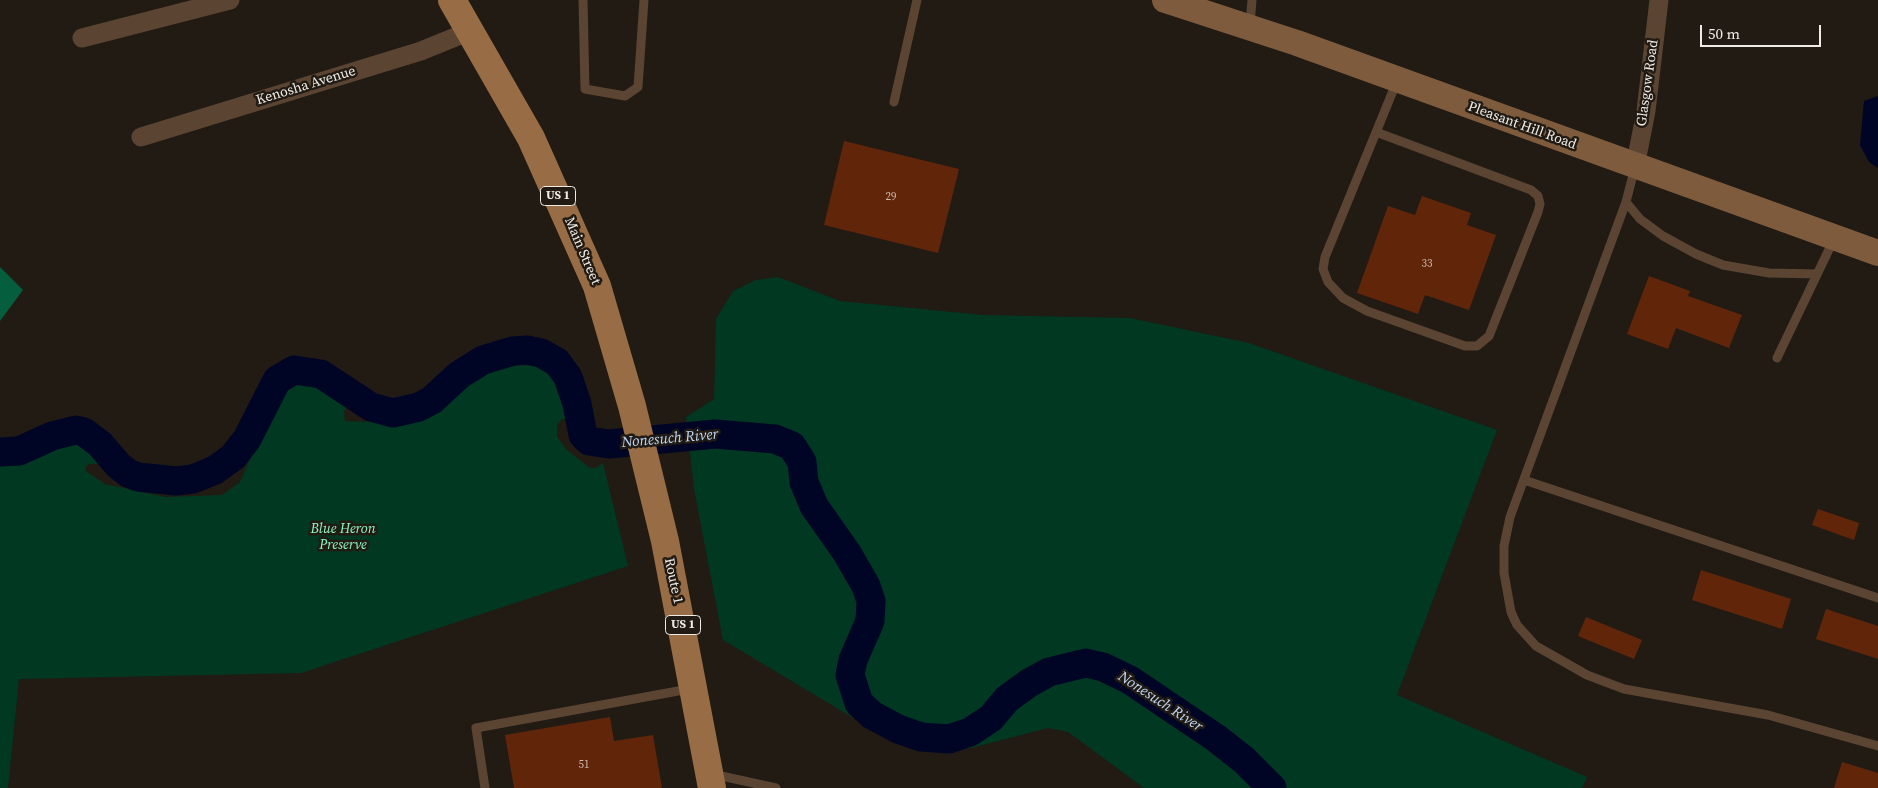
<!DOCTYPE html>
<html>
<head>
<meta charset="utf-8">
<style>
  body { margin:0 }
  #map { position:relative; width:1878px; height:788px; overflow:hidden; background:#211b14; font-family:"Source Serif 4",serif }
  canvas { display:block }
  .scale { position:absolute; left:1700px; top:25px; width:121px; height:22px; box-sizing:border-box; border:2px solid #efebe5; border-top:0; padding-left:6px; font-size:15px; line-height:18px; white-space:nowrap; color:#efebe5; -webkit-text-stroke:4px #211b14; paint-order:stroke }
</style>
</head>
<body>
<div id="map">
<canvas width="1878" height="788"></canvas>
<div class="scale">50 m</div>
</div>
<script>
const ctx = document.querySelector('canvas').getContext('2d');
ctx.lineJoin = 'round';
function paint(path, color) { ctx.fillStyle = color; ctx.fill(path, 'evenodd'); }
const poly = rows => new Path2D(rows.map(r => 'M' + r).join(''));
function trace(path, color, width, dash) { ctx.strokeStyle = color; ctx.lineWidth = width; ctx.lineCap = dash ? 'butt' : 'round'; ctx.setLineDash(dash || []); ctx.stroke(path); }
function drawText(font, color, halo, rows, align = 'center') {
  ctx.font = font + ' "Source Serif 4",serif'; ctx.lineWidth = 5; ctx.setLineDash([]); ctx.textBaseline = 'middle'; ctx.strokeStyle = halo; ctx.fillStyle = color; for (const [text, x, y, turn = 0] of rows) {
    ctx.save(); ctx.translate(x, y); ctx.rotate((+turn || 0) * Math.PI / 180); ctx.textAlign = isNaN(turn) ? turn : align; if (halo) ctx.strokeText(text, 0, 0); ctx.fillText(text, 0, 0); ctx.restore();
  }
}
paint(poly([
  [778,277,840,301,983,315,1130,318,1249,343,1497,430,1397,695,1587,777,1582,788,1144,788,1068,732,1048,728,971,748,922,752,880,734,723,640,694,489,686,417,714,399,716,319,733,291,756,280],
  [541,365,551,368,562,379,564,385,562,387,562,392,574,411,573,419,562,419,557,425,557,437,567,450,590,468,596,468,603,463,628,566,301,673,19,679,8,788,0,788,0,462,16,463,51,446,86,443,98,455,102,464,90,464,86,466,86,471,105,484,165,497,222,495,240,482,270,414,290,388,301,379,317,381,347,397,350,405,344,411,345,421,372,422,404,417,417,421,431,416,459,383,485,368,496,366]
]), '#003822');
paint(poly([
  [0,267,23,290,0,321]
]), '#055e3d');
paint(poly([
  [1878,96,1878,168,1869,162,1860,145,1864,101]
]), '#000525');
trace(poly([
  [0,452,19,451,52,436,76,430,84,432,100,444,118,465,128,473,138,477,176,481,193,479,215,470,233,457,247,439,277,380,294,370,321,374,371,407,393,413,419,407,432,400,459,375,483,360,513,351,527,350,541,353,557,362,568,377,577,404,583,435,589,441,609,444,715,434,775,439,792,446,802,462,804,482,814,506,847,553,866,586,871,601,870,621,853,660,850,675,859,703,872,715,898,729,921,737,949,739,970,732,991,718,1007,699,1029,683,1049,672,1086,663,1103,667,1130,680,1216,738,1244,760,1272,788]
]), '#000525', 29);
paint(poly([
  [844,141,959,169,938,253,824,225],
  [1422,196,1471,213,1467,225,1496,235,1469,310,1425,295,1418,314,1357,293,1388,206,1415,215],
  [1649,276,1690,291,1688,296,1742,315,1729,348,1676,328,1668,349,1627,334],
  [1818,509,1859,523,1854,540,1812,525],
  [1701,570,1791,599,1782,629,1692,600],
  [1826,609,1878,626,1878,659,1816,639],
  [1586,617,1642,640,1634,659,1578,636],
  [610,717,614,741,653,735,662,788,514,788,505,735],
  [1842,762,1878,773,1878,788,1834,788]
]), '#612609');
trace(poly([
  [583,0,585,89,625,96,638,87,644,0],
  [1250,25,1252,0],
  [894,102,917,0],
  [1376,132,1531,190,1538,196,1540,204,1538,212,1489,336,1477,346,1465,346,1367,311,1343,298,1328,282,1323,269,1325,257,1397,81],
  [1635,167,1626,202,1510,517,1504,546,1504,573,1511,612,1517,625,1536,646,1587,675,1624,689,1768,715,1878,746],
  [1626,202,1640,219,1663,236,1696,254,1723,265,1769,273,1817,274],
  [1777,358,1834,239],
  [1524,480,1878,598],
  [712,774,776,788],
  [485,788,476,728,689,689]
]), '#5b4532', 9);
trace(poly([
  [82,38,230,0],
  [141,137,421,51,470,31],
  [1635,167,1646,111,1659,0]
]), '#5b4532', 19);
trace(poly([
  [1165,0,1297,43,1878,253]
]), '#7e5b3c', 26);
trace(poly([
  [452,0,531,138,597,286,632,406,665,541,712,788]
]), '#986c44', 28);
drawText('11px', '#ccbaae', null, [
  ["29",891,197],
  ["33",1427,264],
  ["51",584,765]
]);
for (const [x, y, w] of [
  [558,196,35],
  [683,625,35]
]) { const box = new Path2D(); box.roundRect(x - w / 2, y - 9.5, w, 19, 4); ctx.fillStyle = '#211b14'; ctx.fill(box); trace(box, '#efebe5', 1); }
drawText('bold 12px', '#efebe5', null, [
  ["US 1",558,196],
  ["US 1",683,625]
]);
drawText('14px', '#efebe5', '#211b14', [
  ["Glasgow Road",1648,83,-82],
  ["Kenosha Avenue",306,86,-17],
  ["Pleasant Hill Road",1522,126,20],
  ["Main Street",582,251,67],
  ["Route 1",673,581,78]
]);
drawText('italic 14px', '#8ef6c1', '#211b14', [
  ["Blue Heron",343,529],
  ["Preserve",343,545]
]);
drawText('italic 15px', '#bfd8f6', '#211b14', [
  ["Nonesuch River",670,439,-5],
  ["Nonesuch River",1160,702,33]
]);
</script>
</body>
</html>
